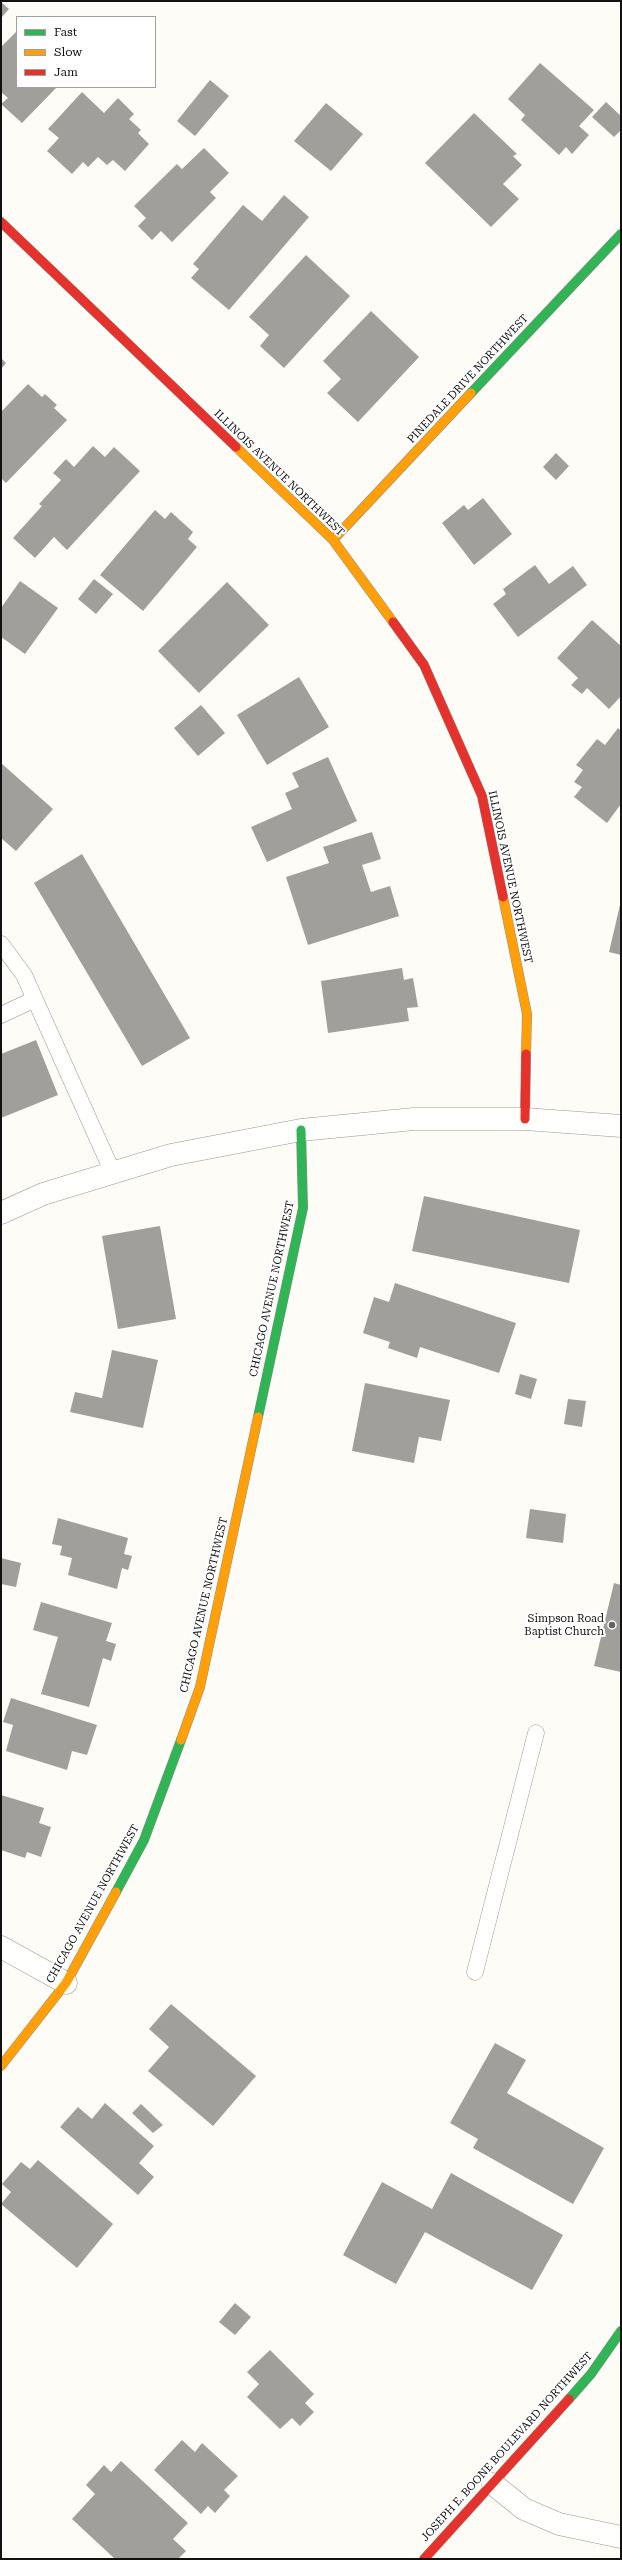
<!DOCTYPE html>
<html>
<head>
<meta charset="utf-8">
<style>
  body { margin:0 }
  #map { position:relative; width:622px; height:2560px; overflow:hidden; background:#fdfcf7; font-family:"Roboto Serif",serif }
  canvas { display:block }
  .frame { position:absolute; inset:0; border:2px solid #111; pointer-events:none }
  .legend { position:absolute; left:16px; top:16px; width:140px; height:72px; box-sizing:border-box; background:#fff; border:1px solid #a0a0a0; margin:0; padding:5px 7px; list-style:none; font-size:12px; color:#111 }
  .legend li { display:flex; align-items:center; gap:8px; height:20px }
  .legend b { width:20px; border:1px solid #a0a0a0 }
</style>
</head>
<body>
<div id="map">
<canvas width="622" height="2560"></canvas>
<div class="frame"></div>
<ul class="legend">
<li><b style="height:5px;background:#30b455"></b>Fast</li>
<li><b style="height:5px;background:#ff9f0a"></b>Slow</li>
<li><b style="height:5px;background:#e5322d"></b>Jam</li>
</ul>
</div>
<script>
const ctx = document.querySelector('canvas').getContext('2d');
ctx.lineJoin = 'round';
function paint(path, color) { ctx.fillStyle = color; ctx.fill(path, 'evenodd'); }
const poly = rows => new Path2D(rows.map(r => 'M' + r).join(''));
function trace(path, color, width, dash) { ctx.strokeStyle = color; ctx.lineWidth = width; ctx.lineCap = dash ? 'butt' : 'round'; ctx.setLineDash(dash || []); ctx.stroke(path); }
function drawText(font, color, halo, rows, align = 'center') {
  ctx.font = font + ' "Roboto Serif",serif'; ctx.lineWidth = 4; ctx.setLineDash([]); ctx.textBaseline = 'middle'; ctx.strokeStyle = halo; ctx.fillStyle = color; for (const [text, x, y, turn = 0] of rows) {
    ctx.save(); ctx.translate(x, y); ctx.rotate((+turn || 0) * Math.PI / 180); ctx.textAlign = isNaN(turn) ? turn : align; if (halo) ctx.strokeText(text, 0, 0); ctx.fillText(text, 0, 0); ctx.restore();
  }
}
paint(poly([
  [1,2,9,9,1,18],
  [17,31,17,87,57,87,22,123,1,104,8,98,1,92,1,47],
  [540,63,594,110,579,126,589,135,572,154,566,147,559,155,521,120,525,115,508,99],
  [210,80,229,96,195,136,177,121],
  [82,92,104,113,118,98,134,114,129,119,141,130,138,133,149,144,125,171,113,160,107,165,98,157,88,167,83,162,72,174,47,151,59,138,48,129],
  [606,102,621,116,621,130,614,137,592,117],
  [326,103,363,134,331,171,294,141],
  [474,113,517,154,513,156,522,165,503,184,519,199,491,227,425,163],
  [204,148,229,173,210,192,216,198,172,242,161,231,152,240,138,226,146,218,134,206,177,164,182,169],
  [284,195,309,217,229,310,191,278,199,269,193,264,243,205,262,221],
  [306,255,350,296,284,368,260,346,269,335,249,317],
  [371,311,419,357,358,422,327,393,341,379,323,361],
  [1,358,6,363,1,369],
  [28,384,42,397,45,394,57,405,54,408,67,420,6,483,1,478,1,412],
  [93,446,105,457,114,447,140,471,67,550,54,537,35,558,13,538,42,506,39,504,61,480,53,473,66,459,74,467],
  [556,453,569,466,556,480,543,467],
  [483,498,512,534,474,565,442,523,464,505,468,510],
  [155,510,165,519,171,512,193,532,188,539,197,547,143,611,100,575],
  [535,565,549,584,573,566,587,585,518,637,493,604,506,594,503,589],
  [94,579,113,594,96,614,78,599],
  [20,581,58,608,25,654,1,637,1,608],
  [227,582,269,625,199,693,158,651],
  [592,620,621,646,621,696,609,709,587,688,582,694,571,685,578,678,557,658],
  [299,677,329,727,267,765,237,715],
  [201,705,225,733,198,756,174,728],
  [618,728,621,731,621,804,607,823,574,797,582,787,574,782,583,770,576,765,597,739,605,745],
  [328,757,357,821,267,862,251,827,292,809,285,793,299,787,292,773],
  [1,763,53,809,16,851,1,838],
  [372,832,381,859,362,865,371,892,390,886,399,916,308,945,286,877,329,863,323,847],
  [82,854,190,1038,142,1066,34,883],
  [620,905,621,905,621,955,609,952],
  [402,968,404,980,413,978,418,1007,407,1008,409,1021,328,1033,321,981],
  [36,1040,58,1095,1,1118,1,1054],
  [424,1196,580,1230,569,1283,412,1251],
  [160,1226,176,1319,118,1329,102,1236],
  [395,1283,516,1323,499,1373,420,1347,417,1358,388,1348,390,1342,363,1333,374,1297,389,1302],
  [112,1350,158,1360,143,1428,70,1412,75,1392,102,1398],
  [520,1374,537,1379,531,1399,515,1394],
  [365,1383,450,1400,441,1441,419,1437,414,1463,352,1451],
  [568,1399,586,1401,582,1427,564,1424],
  [530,1509,566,1514,563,1543,526,1538],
  [58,1518,128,1538,124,1554,132,1556,128,1570,122,1568,117,1589,68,1575,72,1558,60,1555,62,1546,52,1544],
  [1,1558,21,1563,16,1587,1,1584],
  [614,1583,621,1585,621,1672,594,1666],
  [41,1602,112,1623,106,1641,116,1644,111,1661,103,1658,89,1707,41,1694,58,1637,33,1630],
  [11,1698,97,1725,87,1755,72,1751,67,1770,6,1751,13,1725,3,1722],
  [1,1795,44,1808,39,1823,51,1827,41,1857,27,1852,25,1858,1,1850],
  [171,2004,256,2076,213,2126,148,2071,169,2047,149,2029],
  [495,2043,526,2060,507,2093,604,2148,573,2204,473,2148,478,2139,450,2123],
  [105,2103,154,2146,139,2163,154,2177,138,2195,60,2127,78,2107,92,2119],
  [141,2104,163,2125,153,2133,132,2113],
  [38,2160,113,2224,77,2268,1,2204,11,2192,2,2184,21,2162,30,2169],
  [451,2173,563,2235,532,2290,425,2232,396,2284,343,2255,382,2182,432,2209],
  [235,2303,251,2317,235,2335,219,2322],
  [270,2350,314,2394,305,2403,314,2412,300,2426,292,2418,280,2429,247,2397,259,2384,247,2372],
  [182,2440,195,2452,202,2443,238,2476,224,2490,230,2496,215,2513,208,2506,201,2514,154,2470],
  [121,2461,188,2523,173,2539,186,2551,178,2559,115,2559,72,2519,95,2494,86,2485,104,2465,111,2472]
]), '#a19f9c');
const lane = poly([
  [1,944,24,975,113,1173],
  [1,1015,35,999],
  [475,1972,536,1733]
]);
const street = poly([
  [1,1213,43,1194,171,1155,301,1130,414,1119,525,1119,621,1126],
  [1,1947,66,1983],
  [493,2484,524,2509,559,2524,621,2537]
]);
const fast = poly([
  [471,393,621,234],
  [258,1417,303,1208,301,1130],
  [116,1892,144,1840,181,1740],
  [569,2399,591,2374,621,2331]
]);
const slow = poly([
  [236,447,333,540,393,622],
  [333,540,471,393],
  [503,897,527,1014,526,1054],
  [181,1740,200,1687,258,1417],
  [1,2066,66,1983,116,1892]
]);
const jam = poly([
  [1,222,236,447],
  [393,622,424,665,482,796,503,897],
  [525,1119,526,1054],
  [424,2559,569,2399]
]);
trace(lane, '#979795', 17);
trace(street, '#979795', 23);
trace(fast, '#8e8d8b', 10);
trace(slow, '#8e8d8b', 10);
trace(jam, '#8e8d8b', 10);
trace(lane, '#fffffe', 16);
trace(street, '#fffffe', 22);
trace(fast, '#30b455', 9);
trace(slow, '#ff9f0a', 9);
trace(jam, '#e5322d', 9);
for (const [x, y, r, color] of [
  [612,1625,4,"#646362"]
]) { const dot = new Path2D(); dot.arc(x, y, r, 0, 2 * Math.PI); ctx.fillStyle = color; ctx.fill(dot); trace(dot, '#fff', 1.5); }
drawText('11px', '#111', '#fff', [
  ["PINEDALE DRIVE NORTHWEST",468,379,-47],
  ["ILLINOIS AVENUE NORTHWEST",279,473,44],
  ["ILLINOIS AVENUE NORTHWEST",510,877,78],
  ["CHICAGO AVENUE NORTHWEST",272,1289,-78],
  ["CHICAGO AVENUE NORTHWEST",204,1605,-77],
  ["CHICAGO AVENUE NORTHWEST",93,1904,-61],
  ["JOSEPH E. BOONE BOULEVARD NORTHWEST",507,2447,-48]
]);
drawText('11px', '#111', '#fff', [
  ["Simpson Road",604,1619],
  ["Baptist Church",604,1632]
], 'right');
</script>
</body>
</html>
